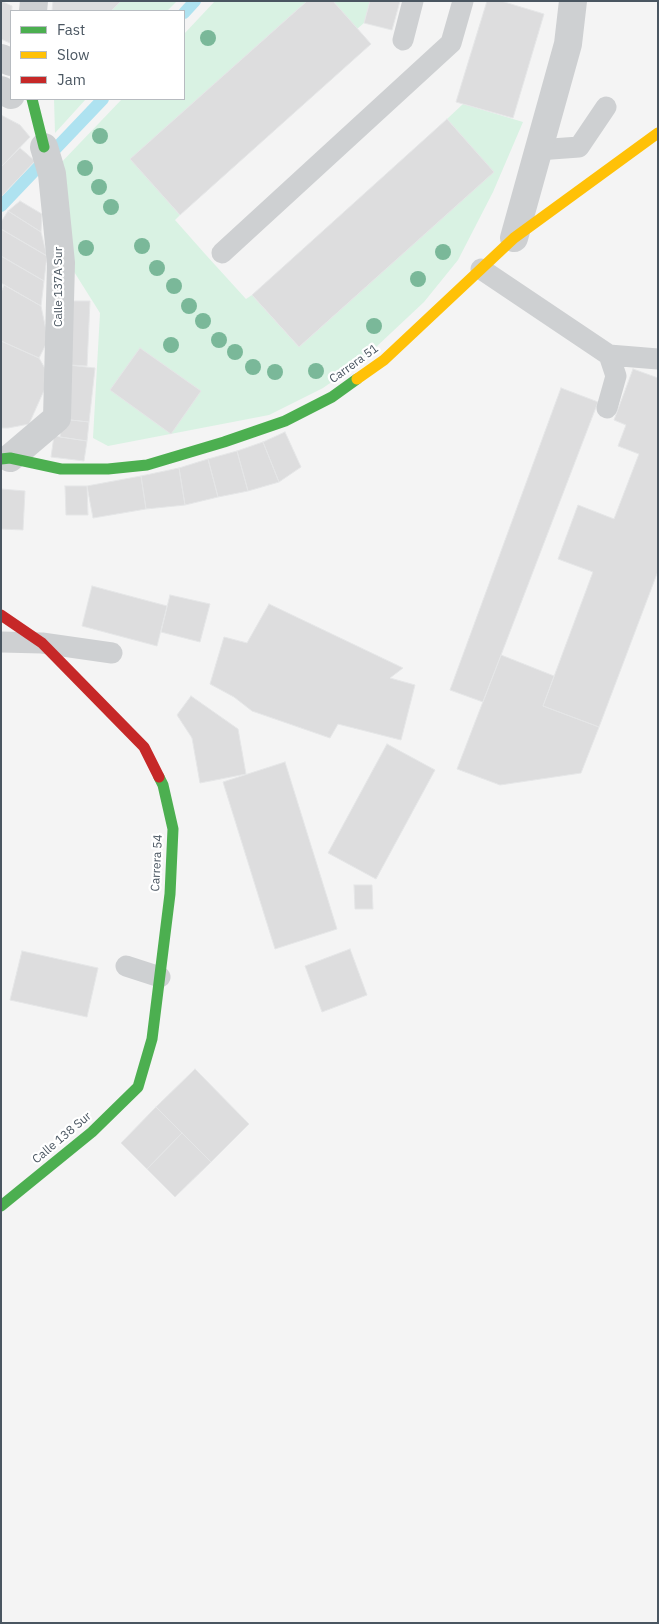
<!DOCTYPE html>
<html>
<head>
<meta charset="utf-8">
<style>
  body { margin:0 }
  #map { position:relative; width:659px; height:1624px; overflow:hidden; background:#f4f4f4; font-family:"IBM Plex Sans",sans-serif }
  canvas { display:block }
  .frame { position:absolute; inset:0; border:2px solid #4a5661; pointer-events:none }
  .legend { position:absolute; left:10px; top:10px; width:175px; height:90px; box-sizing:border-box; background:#fff; border:1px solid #b7bbc0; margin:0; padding:6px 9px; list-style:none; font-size:15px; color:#4a5661 }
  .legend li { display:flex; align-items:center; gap:10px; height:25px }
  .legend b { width:25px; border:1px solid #b7bbc0 }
</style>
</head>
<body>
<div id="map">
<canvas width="659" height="1624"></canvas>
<div class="frame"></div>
<ul class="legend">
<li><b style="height:6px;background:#4caf50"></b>Fast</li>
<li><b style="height:6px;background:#ffc107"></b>Slow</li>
<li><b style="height:6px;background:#c62828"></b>Jam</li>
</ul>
</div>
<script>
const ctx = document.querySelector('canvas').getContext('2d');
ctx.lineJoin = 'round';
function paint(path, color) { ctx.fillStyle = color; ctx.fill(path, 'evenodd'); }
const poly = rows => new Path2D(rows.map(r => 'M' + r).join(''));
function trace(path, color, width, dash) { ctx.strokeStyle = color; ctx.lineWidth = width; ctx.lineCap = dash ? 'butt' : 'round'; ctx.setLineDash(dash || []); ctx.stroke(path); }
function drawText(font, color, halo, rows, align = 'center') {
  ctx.font = font + ' "IBM Plex Sans",sans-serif'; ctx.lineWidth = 4.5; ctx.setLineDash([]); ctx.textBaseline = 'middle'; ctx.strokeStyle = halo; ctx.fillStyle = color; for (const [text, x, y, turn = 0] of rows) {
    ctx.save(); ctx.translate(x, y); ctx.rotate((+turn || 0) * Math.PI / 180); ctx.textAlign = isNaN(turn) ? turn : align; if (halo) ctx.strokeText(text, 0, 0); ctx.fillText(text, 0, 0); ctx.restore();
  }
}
paint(poly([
  [121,1,177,1,167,11,111,11],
  [215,1,307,1,131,159,180,215,175,220,206,255,246,299,252,295,299,347,493,172,447,119,463,104,523,122,493,192,458,260,424,302,359,363,323,388,269,415,108,446,93,438,100,313,66,259,57,167,122,99,184,99,184,34],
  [333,1,370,1,364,23,357,29],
  [54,99,86,99,55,133]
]), '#d9f2e3');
trace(poly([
  [184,13,195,1],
  [1,206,103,99]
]), '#aee2f0', 12);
const building = poly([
  [1,1,12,6,10,43,1,39,1,1],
  [53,1,121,1,111,11,52,11,53,1],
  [307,1,333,1,371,44,180,215,130,159,307,1],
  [370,1,400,1,392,30,364,23,370,1],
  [487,1,501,1,544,14,513,118,456,102,487,1],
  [1,115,20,125,30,137,1,167,1,115],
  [447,119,494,172,299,347,252,295,447,119],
  [20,148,35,161,1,197,1,167,20,148],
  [20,201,42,214,41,232,8,211,20,201],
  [8,211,41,232,47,256,1,229,1,222,8,211],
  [1,229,47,256,44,281,1,256,1,229],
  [1,256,44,281,41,306,1,283,1,256],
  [4,285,41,306,48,340,39,358,1,341,1,293,4,285],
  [73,301,90,301,87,366,71,365,73,301],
  [1,341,39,358,50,377,29,424,8,428,1,428,1,341],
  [140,348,201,391,171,434,110,390,140,348],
  [68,365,95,368,89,422,62,419,68,365],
  [633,369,658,378,658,571,599,727,543,706,593,572,558,559,578,505,614,519,639,454,618,446,626,425,614,420,633,369],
  [561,388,598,402,483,702,450,690,561,388],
  [62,419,89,422,87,441,60,437,62,419],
  [285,432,301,467,279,482,263,442,285,432],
  [54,436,87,441,84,461,51,457,54,436],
  [263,442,279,482,248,491,237,451,263,442],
  [237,451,248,491,218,497,208,459,237,451],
  [208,459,218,497,185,505,179,468,208,459],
  [179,468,185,505,146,509,141,476,179,468],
  [141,476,146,509,93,518,87,486,141,476],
  [65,486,87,486,88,515,66,515,65,486],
  [1,489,25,491,23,530,1,529,1,489],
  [92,586,167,606,157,646,82,626,92,586],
  [170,595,210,604,200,642,161,632,170,595],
  [269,604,403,668,390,678,415,685,401,740,338,724,330,738,252,711,234,697,210,684,224,637,247,643,269,604],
  [501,655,554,676,543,706,599,727,581,773,500,785,457,769,501,655],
  [191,696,238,729,246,774,200,783,192,738,177,715,191,696],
  [387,744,435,770,376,879,328,853,387,744],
  [285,762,337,929,275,949,223,782,285,762],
  [354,885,372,885,373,909,355,909,354,885],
  [350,949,367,995,322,1012,305,966,350,949],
  [22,951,98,968,87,1017,10,1000,22,951],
  [195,1069,249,1124,211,1162,156,1107,195,1069],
  [156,1107,182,1133,147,1169,121,1143,156,1107],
  [182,1133,211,1162,175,1197,147,1169,182,1133]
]);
paint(building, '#ddddde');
trace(building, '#e5e6e7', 1);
trace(poly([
  [403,40,413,1],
  [538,150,579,147,606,107],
  [222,253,451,43,463,1],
  [481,269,609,355,658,359],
  [607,408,616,376,609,355],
  [1,642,42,643,112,653],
  [126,966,160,977]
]), '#ced0d2', 21);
trace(poly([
  [33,11,34,1],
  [1,58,11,62],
  [1,90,11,95],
  [514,238,568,44,573,1],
  [10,458,57,418,61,263,52,174,44,147]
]), '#ced0d2', 28);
trace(poly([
  [32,99,44,147],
  [1,459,10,458,61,469,108,469,147,465,224,442,285,421,332,397,357,379],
  [1,1206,92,1132,138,1087,152,1039,170,894,173,829,163,785,159,777]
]), '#4caf50', 11);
trace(poly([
  [357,379,384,360,514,238,658,133]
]), '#ffc107', 11);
trace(poly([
  [1,615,42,643,144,747,159,777]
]), '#c62828', 11);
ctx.fillStyle = '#7ab899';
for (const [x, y] of [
  [208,38],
  [100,136],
  [85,168],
  [99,187],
  [111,207],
  [142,246],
  [86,248],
  [443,252],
  [157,268],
  [418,279],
  [174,286],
  [189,306],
  [203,321],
  [374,326],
  [219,340],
  [171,345],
  [235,352],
  [253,367],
  [316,371],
  [275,372]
]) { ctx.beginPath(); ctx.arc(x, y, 8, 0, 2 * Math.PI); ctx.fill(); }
drawText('12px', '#4a5661', '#fff', [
  ["Calle 137A Sur",59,287,-90],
  ["Carrera 51",354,364,-36],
  ["Carrera 54",157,863,-87],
  ["Calle 138 Sur",62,1138,-40]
]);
</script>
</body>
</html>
